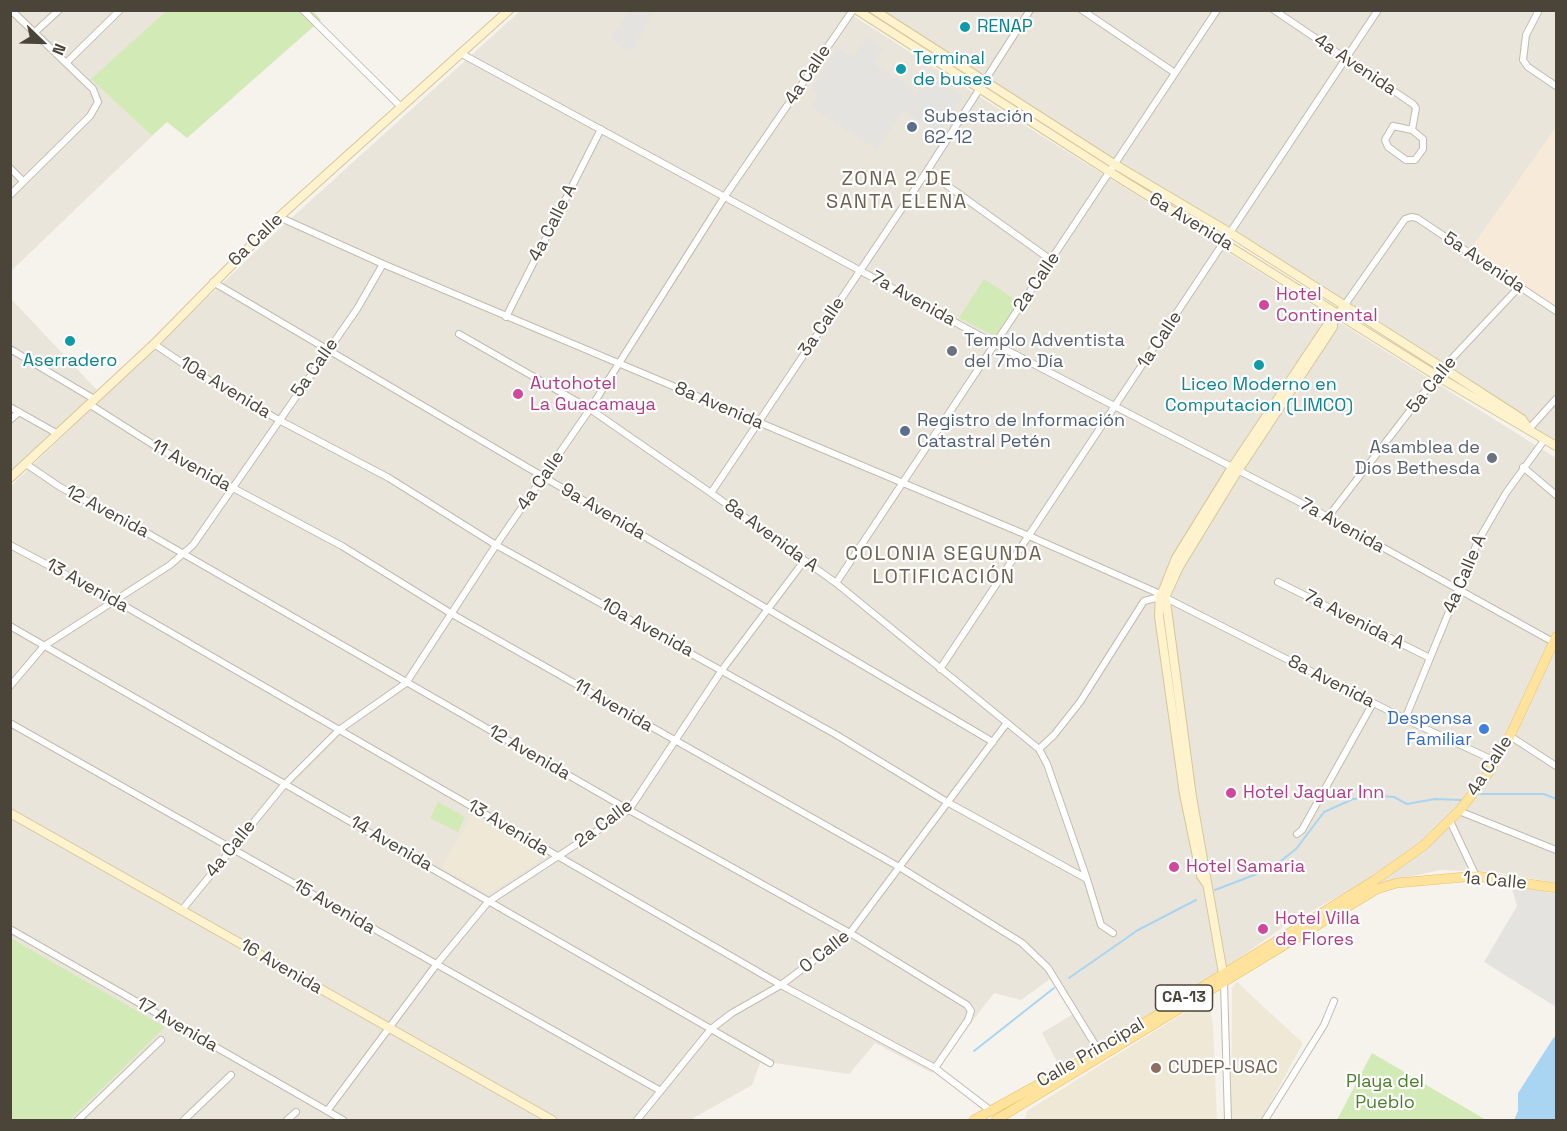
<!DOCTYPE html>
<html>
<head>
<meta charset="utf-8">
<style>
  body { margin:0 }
  #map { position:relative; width:1567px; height:1131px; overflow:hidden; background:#f6f3ec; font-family:"Space Grotesk",sans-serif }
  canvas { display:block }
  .frame { position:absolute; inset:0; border:12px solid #4b4439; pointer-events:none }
  .north { position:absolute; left:12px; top:12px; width:60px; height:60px; -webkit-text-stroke:4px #fff; paint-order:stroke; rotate:113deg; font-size:16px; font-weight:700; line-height:24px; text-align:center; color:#4b4439 }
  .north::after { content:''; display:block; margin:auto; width:21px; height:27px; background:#4b4439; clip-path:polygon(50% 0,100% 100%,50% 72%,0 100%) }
</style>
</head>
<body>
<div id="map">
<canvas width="1567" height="1131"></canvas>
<div class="frame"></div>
<div class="north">N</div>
</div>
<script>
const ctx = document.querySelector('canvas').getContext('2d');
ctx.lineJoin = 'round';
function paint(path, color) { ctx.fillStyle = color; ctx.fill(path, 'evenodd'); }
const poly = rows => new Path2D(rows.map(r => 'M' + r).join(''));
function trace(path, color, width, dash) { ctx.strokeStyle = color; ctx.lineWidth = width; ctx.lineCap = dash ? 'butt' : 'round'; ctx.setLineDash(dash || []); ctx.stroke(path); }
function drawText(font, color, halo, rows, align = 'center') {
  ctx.font = font + ' "Space Grotesk",sans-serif'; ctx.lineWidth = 4.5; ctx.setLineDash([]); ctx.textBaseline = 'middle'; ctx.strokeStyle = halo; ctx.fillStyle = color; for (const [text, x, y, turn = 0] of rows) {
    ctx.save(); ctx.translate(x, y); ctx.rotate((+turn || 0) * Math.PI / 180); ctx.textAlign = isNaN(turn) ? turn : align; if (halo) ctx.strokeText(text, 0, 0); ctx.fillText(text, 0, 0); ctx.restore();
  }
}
paint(poly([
  [11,11,166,11,92,79,152,136,11,271],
  [520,11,846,11,1002,111,1556,458,1556,883,1496,872,1440,870,1352,889,1286,925,1201,985,1059,1066,1042,1033,1073,1014,1050,979,1021,1000,994,993,932,1073,875,1043,849,1074,761,1061,752,1085,690,1120,70,1120,164,1027,11,938,11,486,276,232],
  [881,11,1556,11,1556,128,1470,250,1556,307,1556,444],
  [11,299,97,390,11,473]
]), '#eae5da');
paint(poly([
  [1556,127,1556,307,1470,250]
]), '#f7ead8');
paint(poly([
  [473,814,543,853,535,864,488,894,441,867],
  [1237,982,1303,1043,1261,1120,1231,1120,1232,988],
  [1208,998,1213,1024,1217,1120,1025,1120,1027,1111]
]), '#efe8d6');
paint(poly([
  [166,11,313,11,321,20,187,138,167,122,152,136,91,79],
  [984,279,1019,302,995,336,959,318],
  [438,802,465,817,458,832,430,818],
  [11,938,165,1027,70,1120,11,1120],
  [1372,1053,1486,1120,1337,1120]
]), '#d2eab5');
paint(poly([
  [629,10,653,11,633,51,623,48,611,39],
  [866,37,884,48,874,64,913,87,912,94,916,94,928,75,962,96,938,134,903,110,877,150,811,107,819,95,811,90,836,47,854,57],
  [1511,885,1556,894,1556,1007,1484,962,1517,906]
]), '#e5e3e0');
paint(poly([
  [1554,1037,1556,1038,1556,1120,1514,1120,1518,1111,1518,1093]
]), '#a9d4f2');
trace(poly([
  [1480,794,1544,794,1556,799],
  [1215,890,1272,868,1296,849,1324,812,1353,799,1382,796,1394,797,1407,804,1435,799,1461,800],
  [1069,978,1138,930,1196,900],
  [974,1051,1054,988]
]), '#a9d4f2', 2);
const street = poly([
  [303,10,401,107],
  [1082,10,1175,73],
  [1274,10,1413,104,1416,108,1412,130],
  [1539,10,1526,35,1523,60,1528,67,1556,86],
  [34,33,59,10],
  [460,53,995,344,1328,517,1555,643],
  [66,63,120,10],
  [1393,126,1412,130,1423,139,1423,149,1415,160,1406,160,1388,147,1385,140,1393,126],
  [10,168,23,181],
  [927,171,1051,260],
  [10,195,90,116,98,102,93,89,11,10],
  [279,217,383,264,1029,536,1160,594],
  [213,282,993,742],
  [1344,306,1405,219,1411,217,1417,218,1556,311],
  [506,317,601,129],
  [459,334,590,409,711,493,836,583,1039,749,1047,764,1087,879],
  [154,344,197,373,279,420,389,478,496,545,835,734,947,802,1087,879,1101,925,1113,933],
  [10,349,94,399],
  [89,404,160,449,342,546,452,614,901,868,1022,943,1048,968,1099,1051],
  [10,407,58,434],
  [10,420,19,412],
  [1529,429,1556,399],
  [26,464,60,487,142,530,629,810,850,933,967,1005,971,1011,968,1020,935,1068],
  [1523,467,1556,495],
  [711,493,927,171,1030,10],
  [1328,517,1443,368,1520,286],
  [10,545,116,601,781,985,935,1068,991,1111],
  [1278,582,1430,658],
  [836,583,1217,10],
  [1168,599,1405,719,1495,761],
  [10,626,770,1063],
  [940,669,1378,10],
  [10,686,44,646,170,565,193,545,357,309,383,264],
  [1405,719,1478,541,1506,493,1545,439],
  [10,723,659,1090],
  [1510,736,1556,766],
  [1039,749,1054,735,1080,702,1144,601,1160,597],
  [1459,811,1556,850],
  [1450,821,1476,876],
  [1297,834,1302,830,1373,703],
  [182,910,284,785,339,730,406,683,496,545,590,409,725,196,853,10],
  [10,929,343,1120],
  [1224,983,1228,1120],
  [327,1111,436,965,488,902,629,810,722,670,804,561],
  [78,1120,161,1040],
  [184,1120,231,1075],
  [287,1120,296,1112],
  [637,1120,711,1029,732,1013,781,985,850,933,1006,724],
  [1265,1120,1324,1025,1334,1001]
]);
const secondary = poly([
  [857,10,1110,172,1437,376,1556,446],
  [874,10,1114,164,1232,234,1443,368,1522,419,1528,428],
  [10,478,154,344,279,217,509,10],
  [1162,593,1176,558,1231,469,1328,324,1333,323],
  [1167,593,1179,567,1237,472,1333,327,1333,323,1342,309],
  [1167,593,1160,595,1159,616,1184,794,1201,876,1206,883],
  [1166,601,1192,797,1224,979],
  [10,813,552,1120]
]);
const primary = poly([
  [974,1120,1099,1051,1375,880,1423,846,1459,811,1487,775,1510,736,1556,637],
  [996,1120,1377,889,1397,883,1476,876,1556,888]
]);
trace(street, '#c2bbae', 8);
trace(secondary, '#d6c79b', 10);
trace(primary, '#e6c16a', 10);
trace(street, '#fff', 6);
trace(secondary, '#fff3cd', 8);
trace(primary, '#ffe39c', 9);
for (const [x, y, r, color] of [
  [965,27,6,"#0f9aa8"],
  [901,69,6,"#0f9aa8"],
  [912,127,6,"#5c6f8a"],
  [1264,305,6,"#d1479c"],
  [70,341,6,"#0f9aa8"],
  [952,351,6,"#6b7280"],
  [1259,365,6,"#0f9aa8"],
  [518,394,6,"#d1479c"],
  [905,431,6,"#5c6f8a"],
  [1492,458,6,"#6b7280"],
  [1484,729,6,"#3f7fe0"],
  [1231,793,6,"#d1479c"],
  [1174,867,6,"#d1479c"],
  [1263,929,6,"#d1479c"],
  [1156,1068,6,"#8d6e63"]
]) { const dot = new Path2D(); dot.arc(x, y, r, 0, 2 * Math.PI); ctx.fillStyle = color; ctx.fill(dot); trace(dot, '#fff', 2); }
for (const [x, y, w] of [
  [1184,998,57]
]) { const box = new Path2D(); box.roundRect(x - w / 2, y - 13, w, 26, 4.5); ctx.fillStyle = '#fff'; ctx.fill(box); trace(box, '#4b4439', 1.5); }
drawText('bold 16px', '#4b4439', null, [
  ["CA-13",1184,998]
]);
drawText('18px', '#0d838f', '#fff', [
  ["RENAP",977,27],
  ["Terminal",913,59],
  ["de buses",913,80],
  ["Aserradero",70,361,"center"],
  ["Liceo Moderno en",1259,385,"center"],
  ["Computacion (LIMCO)",1259,406,"center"]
], 'left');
drawText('18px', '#4b4439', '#fff', [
  ["4a Avenida",1355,65,34],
  ["4a Calle",808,75,-56],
  ["6a Avenida",1191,222,31],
  ["4a Calle A",553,223,-63],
  ["6a Calle",256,240,-44],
  ["5a Avenida",1484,263,34],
  ["2a Calle",1037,282,-56],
  ["7a Avenida",913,299,29],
  ["3a Calle",822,327,-56],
  ["1a Calle",1160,340,-56],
  ["5a Calle",315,368,-55],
  ["5a Calle",1432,385,-51],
  ["10a Avenida",225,388,31],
  ["8a Avenida",719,406,23],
  ["11 Avenida",191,466,29],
  ["4a Calle",541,481,-55],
  ["12 Avenida",107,512,28],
  ["9a Avenida",603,512,30],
  ["7a Avenida",1342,526,29],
  ["8a Avenida A",771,536,36],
  ["4a Calle A",1465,574,-67],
  ["13 Avenida",87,586,29],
  ["7a Avenida A",1354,620,27],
  ["10a Avenida",647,628,29],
  ["8a Avenida",1331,682,27],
  ["11 Avenida",613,706,30],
  ["12 Avenida",529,753,30],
  ["4a Calle",1490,766,-57],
  ["2a Calle",604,824,-37],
  ["13 Avenida",508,828,31],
  ["14 Avenida",391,844,30],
  ["4a Calle",231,849,-51],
  ["1a Calle",1495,881,5],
  ["15 Avenida",334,907,30],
  ["0 Calle",825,952,-38],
  ["16 Avenida",281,967,30],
  ["17 Avenida",177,1025,30],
  ["Calle Principal",1091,1053,-30]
]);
drawText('18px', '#4e5e75', '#fff', [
  ["Subestación",924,117],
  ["62-12",924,138],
  ["Registro de Información",917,421],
  ["Catastral Petén",917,442]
], 'left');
drawText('18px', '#b23c85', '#fff', [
  ["Hotel",1276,295],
  ["Continental",1276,316],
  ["Autohotel",530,384],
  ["La Guacamaya",530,405],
  ["Hotel Jaguar Inn",1243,793],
  ["Hotel Samaria",1186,867],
  ["Hotel Villa",1275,919],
  ["de Flores",1275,940]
], 'left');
drawText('18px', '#5b616d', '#fff', [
  ["Templo Adventista",964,341],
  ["del 7mo Día",964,362],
  ["Asamblea de",1480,448,"right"],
  ["Dios Bethesda",1480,469,"right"]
], 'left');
drawText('18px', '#366cbe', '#fff', [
  ["Despensa",1472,719],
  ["Familiar",1472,740]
], 'right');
drawText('18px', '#785e54', '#fff', [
  ["CUDEP-USAC",1168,1068]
], 'left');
drawText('18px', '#4a7f2a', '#fff', [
  ["Playa del",1385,1082],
  ["Pueblo",1385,1103]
]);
ctx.letterSpacing = '1.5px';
drawText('20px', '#6e6250', '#fff', [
  ["ZONA 2 DE",897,180],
  ["SANTA ELENA",897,203],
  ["COLONIA SEGUNDA",944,555],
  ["LOTIFICACIÓN",944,578]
]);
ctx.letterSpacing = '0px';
</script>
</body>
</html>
